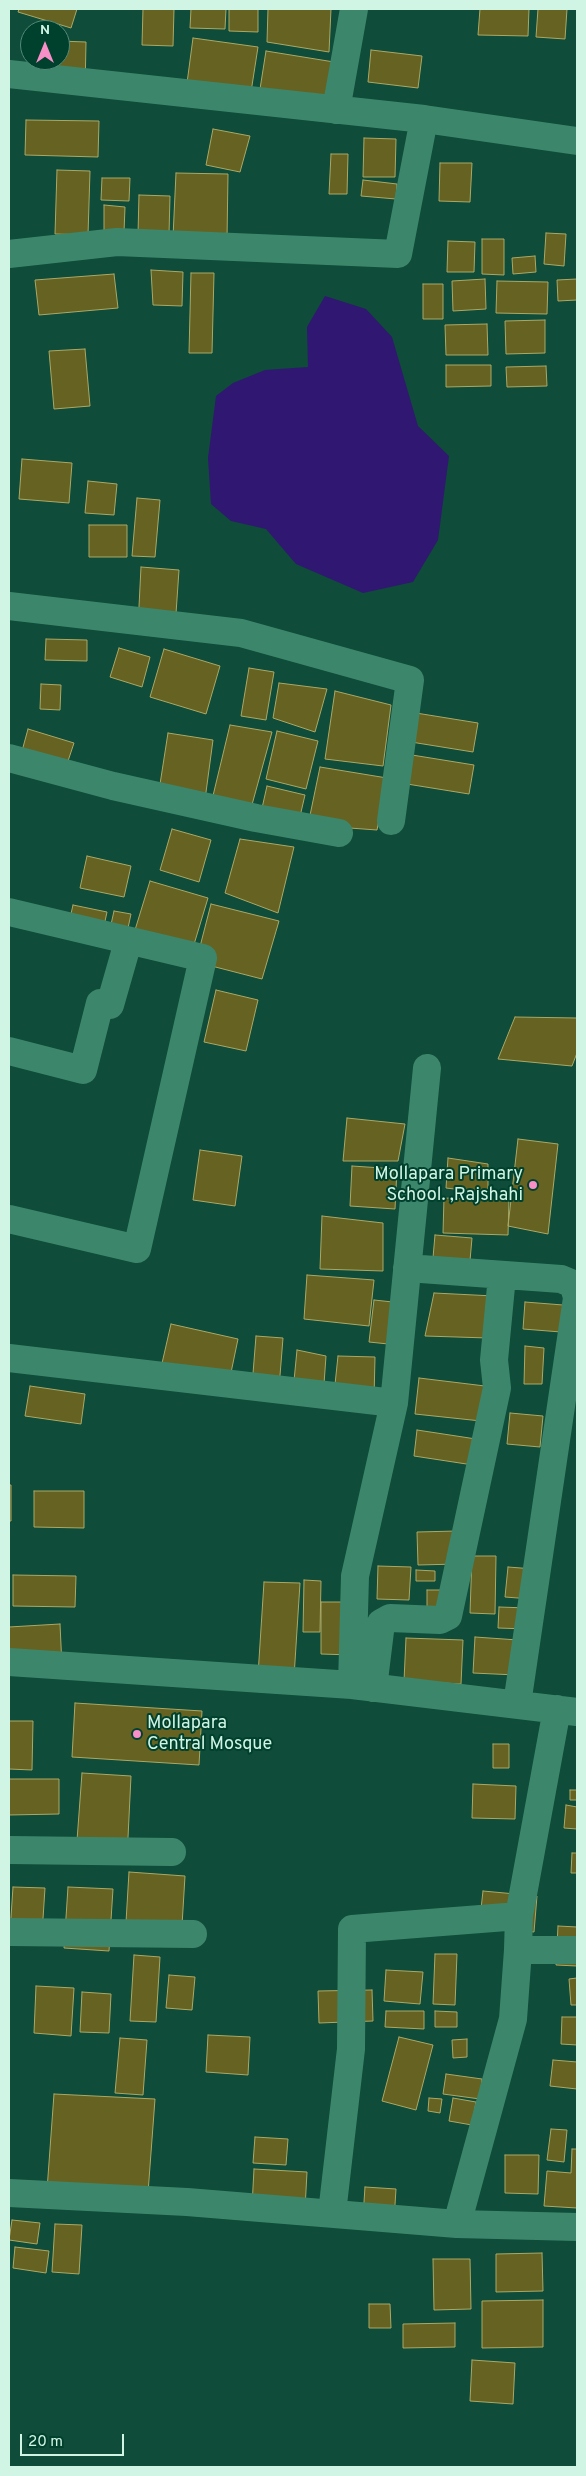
<!DOCTYPE html>
<html>
<head>
<meta charset="utf-8">
<style>
  body { margin:0 }
  #map { position:relative; width:586px; height:2476px; overflow:hidden; background:#0f4c39; font-family:Overpass,sans-serif }
  canvas { display:block }
  .frame { position:absolute; inset:0; border:10px solid #d0f5e5; pointer-events:none }
  .north { position:absolute; left:20px; top:20px; width:50px; height:50px; box-sizing:border-box; background:#00412e; border:1px solid #538977; border-radius:50%; rotate:0deg; font-size:14px; font-weight:700; line-height:20px; text-align:center; color:#d0f5e5 }
  .north::after { content:''; display:block; margin:auto; width:18px; height:22px; background:#f98fc9; clip-path:polygon(50% 0,100% 100%,50% 72%,0 100%) }
  .scale { position:absolute; left:20px; top:2434px; width:104px; height:22px; box-sizing:border-box; border:2px solid #d0f5e5; border-top:0; padding-left:6px; font-size:15px; line-height:18px; white-space:nowrap; color:#d0f5e5; -webkit-text-stroke:4px #00412e; paint-order:stroke }
</style>
</head>
<body>
<div id="map">
<canvas width="586" height="2476"></canvas>
<div class="frame"></div>
<div class="north">N</div>
<div class="scale">20 m</div>
</div>
<script>
const ctx = document.querySelector('canvas').getContext('2d');
ctx.lineJoin = 'round';
function paint(path, color) { ctx.fillStyle = color; ctx.fill(path, 'evenodd'); }
const poly = rows => new Path2D(rows.map(r => 'M' + r).join(''));
function trace(path, color, width, dash) { ctx.strokeStyle = color; ctx.lineWidth = width; ctx.lineCap = dash ? 'butt' : 'round'; ctx.setLineDash(dash || []); ctx.stroke(path); }
function drawText(font, color, halo, rows, align = 'center') {
  ctx.font = font + ' Overpass,sans-serif'; ctx.lineWidth = 4; ctx.setLineDash([]); ctx.textBaseline = 'middle'; ctx.strokeStyle = halo; ctx.fillStyle = color; for (const [text, x, y, turn = 0] of rows) {
    ctx.save(); ctx.translate(x, y); ctx.rotate((+turn || 0) * Math.PI / 180); ctx.textAlign = isNaN(turn) ? turn : align; if (halo) ctx.strokeText(text, 0, 0); ctx.fillText(text, 0, 0); ctx.restore();
  }
}
paint(poly([
  [325,296,366,309,392,337,418,426,449,456,438,540,413,582,363,593,296,564,266,529,231,521,211,504,208,458,216,396,233,383,265,370,308,367,307,327]
]), '#301771');
const building = poly([
  [19,9,77,9,71,28,18,12,19,9],
  [143,9,174,9,173,46,142,45,143,9],
  [191,9,226,9,225,29,190,28,191,9],
  [229,9,258,9,258,32,229,31,229,9],
  [268,9,331,9,329,52,267,42,268,9],
  [480,9,529,9,528,36,478,35,480,9],
  [538,9,567,9,565,39,536,37,538,9],
  [193,38,258,47,251,92,187,83,193,38],
  [60,41,86,42,85,91,46,90,47,60,60,60,60,41],
  [371,50,422,56,418,88,368,82,371,50],
  [266,51,334,62,327,100,260,89,266,51],
  [26,120,99,121,98,157,25,155,26,120],
  [213,129,250,136,240,172,206,165,213,129],
  [364,138,396,139,395,177,363,177,364,138],
  [331,154,348,154,347,194,329,194,331,154],
  [440,163,472,163,470,202,439,201,440,163],
  [57,170,90,171,88,235,55,234,57,170],
  [176,173,228,174,227,239,173,237,176,173],
  [102,178,130,178,129,201,101,200,102,178],
  [363,180,397,184,396,199,361,196,363,180],
  [139,195,170,196,169,234,138,234,139,195],
  [104,205,125,207,124,232,104,232,104,205],
  [546,233,566,234,564,266,544,264,546,233],
  [482,239,504,239,504,275,482,274,482,239],
  [448,241,475,242,474,272,447,272,448,241],
  [535,256,536,272,513,274,512,258,535,256],
  [151,270,183,272,182,306,153,305,151,270],
  [191,273,214,273,212,353,189,353,191,273],
  [114,274,118,308,39,315,35,280,114,274],
  [485,279,486,309,453,311,452,281,485,279],
  [577,279,577,300,558,301,557,280,577,279],
  [497,281,548,282,547,314,496,313,497,281],
  [423,284,443,284,443,319,423,319,423,284],
  [545,320,545,353,506,354,505,321,545,320],
  [487,324,488,355,446,355,445,325,487,324],
  [85,349,90,406,54,409,49,351,85,349],
  [446,365,491,365,491,386,446,387,446,365],
  [546,366,547,386,507,387,506,367,546,366],
  [22,459,72,463,69,503,19,499,22,459],
  [88,481,117,484,114,515,85,513,88,481],
  [137,498,160,500,155,557,132,556,137,498],
  [89,525,127,525,127,557,89,557,89,525],
  [141,567,179,570,175,628,138,626,141,567],
  [46,639,87,640,87,661,45,660,46,639],
  [119,648,150,657,142,687,110,677,119,648],
  [164,649,220,666,206,714,150,697,164,649],
  [249,668,274,672,266,720,241,716,249,668],
  [279,683,327,689,315,732,273,718,279,683],
  [41,684,61,685,60,710,40,709,41,684],
  [335,691,391,705,383,766,325,759,335,691],
  [416,713,478,723,473,752,411,742,416,713],
  [230,725,272,732,250,812,211,804,230,725],
  [28,729,74,743,67,764,22,751,28,729],
  [277,731,318,741,306,789,266,779,277,731],
  [168,733,213,740,204,807,158,797,168,733],
  [412,755,474,765,469,794,407,784,412,755],
  [320,767,387,778,377,830,308,825,320,767],
  [267,786,305,795,298,825,260,817,267,786],
  [172,829,211,840,199,882,160,870,172,829],
  [240,839,294,847,278,913,225,893,240,839],
  [87,856,131,866,124,897,80,888,87,856],
  [150,881,208,898,189,961,131,943,150,881],
  [211,904,279,921,262,979,196,962,211,904],
  [73,905,107,912,102,935,68,927,73,905],
  [114,911,131,914,125,942,108,938,114,911],
  [216,990,258,1000,246,1051,204,1042,216,990],
  [515,1017,577,1018,577,1053,572,1066,498,1059,515,1017],
  [347,1118,405,1124,398,1161,343,1161,347,1118],
  [518,1139,558,1144,548,1234,508,1226,518,1139],
  [200,1150,242,1156,235,1206,193,1200,200,1150],
  [448,1158,488,1164,488,1193,446,1188,448,1158],
  [352,1166,397,1169,395,1209,350,1206,352,1166],
  [444,1198,509,1200,508,1235,443,1233,444,1198],
  [322,1216,383,1223,383,1271,320,1269,322,1216],
  [435,1235,472,1238,469,1272,432,1269,435,1235],
  [307,1275,374,1280,369,1326,304,1319,307,1275],
  [434,1293,494,1296,488,1338,425,1336,434,1293],
  [374,1300,402,1303,398,1345,369,1342,374,1300],
  [525,1302,563,1305,561,1332,523,1329,525,1302],
  [171,1324,238,1339,228,1387,160,1372,171,1324],
  [256,1336,283,1338,279,1388,252,1386,256,1336],
  [525,1346,544,1348,542,1384,524,1384,525,1346],
  [297,1350,326,1356,323,1398,293,1391,297,1350],
  [338,1356,375,1357,374,1399,334,1394,338,1356],
  [419,1378,485,1386,481,1421,415,1414,419,1378],
  [30,1386,85,1394,81,1424,25,1416,30,1386],
  [510,1413,543,1416,540,1447,507,1444,510,1413],
  [417,1430,476,1439,473,1465,414,1456,417,1430],
  [9,1485,11,1485,11,1521,9,1521,9,1485],
  [34,1491,84,1491,84,1528,34,1527,34,1491],
  [457,1531,458,1564,418,1565,417,1532,457,1531],
  [472,1556,496,1556,495,1614,470,1613,472,1556],
  [378,1566,411,1567,409,1600,377,1599,378,1566],
  [508,1567,534,1569,531,1599,505,1597,508,1567],
  [416,1570,435,1571,435,1581,416,1581,416,1570],
  [13,1575,76,1576,75,1607,13,1606,13,1575],
  [304,1580,321,1581,320,1632,303,1632,304,1580],
  [264,1582,300,1583,294,1677,258,1675,264,1582],
  [427,1590,445,1590,445,1612,427,1612,427,1590],
  [321,1602,352,1602,352,1655,321,1654,321,1602],
  [499,1607,528,1608,527,1629,498,1628,499,1607],
  [60,1624,62,1666,9,1669,9,1627,60,1624],
  [475,1637,518,1640,516,1675,473,1673,475,1637],
  [406,1638,463,1640,461,1684,404,1681,406,1638],
  [75,1703,202,1711,199,1765,72,1757,75,1703],
  [9,1721,33,1721,32,1770,9,1769,9,1721],
  [493,1744,509,1744,509,1768,493,1768,493,1744],
  [82,1773,131,1776,127,1858,76,1854,82,1773],
  [9,1779,59,1779,59,1814,9,1815,9,1779],
  [473,1784,516,1786,515,1819,472,1818,473,1784],
  [570,1790,577,1790,577,1800,570,1800,570,1790],
  [566,1805,577,1807,577,1829,564,1828,566,1805],
  [572,1853,577,1853,577,1873,571,1873,572,1853],
  [129,1872,185,1876,181,1942,125,1939,129,1872],
  [13,1887,45,1888,42,1934,10,1932,13,1887],
  [68,1887,113,1889,109,1951,64,1948,68,1887],
  [483,1891,537,1896,534,1932,479,1927,483,1891],
  [558,1926,577,1927,577,1966,556,1965,558,1926],
  [435,1954,457,1954,455,2005,433,2004,435,1954],
  [134,1955,160,1957,156,2022,130,2021,134,1955],
  [386,1970,423,1972,420,2004,384,2001,386,1970],
  [169,1975,195,1977,192,2010,166,2008,169,1975],
  [577,1978,577,2005,571,2005,569,1979,577,1978],
  [36,1986,74,1988,71,2036,34,2033,36,1986],
  [372,1990,373,2021,319,2023,318,1991,372,1990],
  [82,1992,111,1994,109,2033,80,2032,82,1992],
  [386,2011,424,2011,424,2029,385,2027,386,2011],
  [435,2011,457,2012,457,2027,435,2027,435,2011],
  [562,2017,577,2017,577,2045,561,2044,562,2017],
  [208,2035,250,2037,248,2075,206,2072,208,2035],
  [399,2037,433,2045,416,2110,382,2101,399,2037],
  [120,2038,147,2040,143,2095,115,2093,120,2038],
  [467,2039,467,2057,453,2058,452,2040,467,2039],
  [553,2060,577,2062,577,2089,550,2086,553,2060],
  [446,2074,482,2079,480,2099,443,2094,446,2074],
  [54,2094,155,2099,148,2193,47,2190,54,2094],
  [429,2098,442,2099,440,2113,428,2111,429,2098],
  [453,2098,476,2102,472,2125,449,2121,453,2098],
  [551,2129,567,2130,564,2162,547,2160,551,2129],
  [255,2137,288,2139,286,2165,253,2163,255,2137],
  [572,2149,577,2149,577,2208,544,2206,547,2171,571,2173,572,2149],
  [505,2155,539,2155,538,2194,505,2193,505,2155],
  [254,2169,307,2172,305,2209,252,2206,254,2169],
  [365,2187,396,2189,394,2220,363,2217,365,2187],
  [12,2220,40,2223,37,2244,9,2240,12,2220],
  [55,2224,82,2225,79,2274,52,2272,55,2224],
  [15,2247,49,2251,46,2273,13,2268,15,2247],
  [542,2253,543,2291,496,2292,496,2254,542,2253],
  [433,2259,470,2259,471,2309,434,2310,433,2259],
  [543,2300,543,2347,482,2348,482,2301,543,2300],
  [369,2304,390,2304,391,2328,369,2328,369,2304],
  [455,2323,455,2347,403,2348,403,2324,455,2323],
  [472,2360,515,2363,513,2404,470,2401,472,2360]
]);
paint(building, '#666322');
trace(building, '#aaa867', 1);
trace(poly([
  [9,74,424,119],
  [336,110,354,9],
  [9,254,117,242,398,254,424,119,577,141],
  [9,606,241,633,410,680,391,821],
  [9,758,113,786,256,818,339,833],
  [9,912,203,958,137,1249,9,1219],
  [9,1051,83,1070,100,1003,110,1005,128,942],
  [407,1268,561,1279,573,1284,577,1297],
  [9,1358,394,1403,355,1576,352,1685],
  [394,1403,427,1068],
  [9,1662,352,1685,577,1712],
  [373,1688,381,1623,390,1618,440,1620,448,1616,497,1388,494,1360,502,1276],
  [517,1704,577,1298],
  [9,1850,172,1852],
  [519,1916,557,1709],
  [9,1932,193,1934],
  [9,2193,187,2202,457,2224,577,2227],
  [332,2213,351,2049,352,1929,519,1916,518,1950,577,1950],
  [457,2224,513,2019,518,1950]
]), '#3c876c', 28);
for (const [x, y, r, color] of [
  [533,1185,5,"#f98fc9"],
  [137,1734,5,"#f98fc9"]
]) { const dot = new Path2D(); dot.arc(x, y, r, 0, 2 * Math.PI); ctx.fillStyle = color; ctx.fill(dot); trace(dot, '#00412e', 2); }
drawText('18px', '#d0f5e5', '#00412e', [
  ["Mollapara Primary",523,1175],
  ["School. ,Rajshahi",523,1196],
  ["Mollapara",147,1724,"left"],
  ["Central Mosque",147,1745,"left"]
], 'right');
</script>
</body>
</html>
